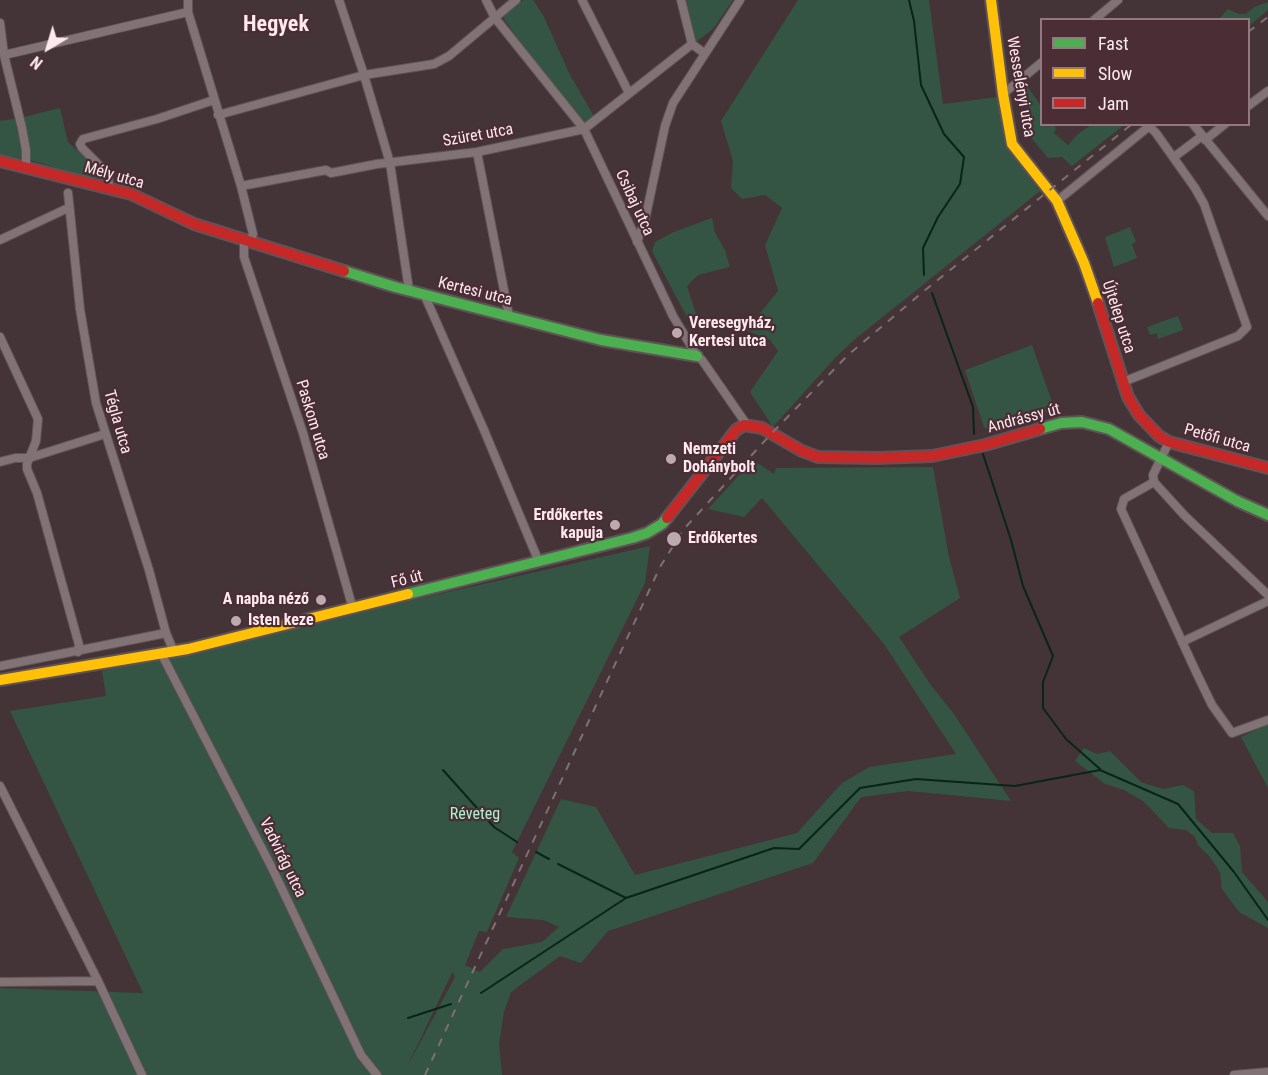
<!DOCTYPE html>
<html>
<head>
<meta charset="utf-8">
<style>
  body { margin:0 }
  #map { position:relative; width:1268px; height:1075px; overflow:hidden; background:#443438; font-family:"Roboto Condensed",sans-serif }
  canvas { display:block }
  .legend { position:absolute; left:1040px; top:18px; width:210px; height:108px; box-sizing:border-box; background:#4b2d35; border:2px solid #93787f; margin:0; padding:8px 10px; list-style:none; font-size:18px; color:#fee9ee }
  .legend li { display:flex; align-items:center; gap:12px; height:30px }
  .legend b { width:30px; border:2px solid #93787f }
  .north { position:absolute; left:18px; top:18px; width:60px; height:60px; -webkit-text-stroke:4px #4b2d35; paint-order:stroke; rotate:218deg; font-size:16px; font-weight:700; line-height:24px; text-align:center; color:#fee9ee }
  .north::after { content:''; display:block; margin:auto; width:21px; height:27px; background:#fee9ee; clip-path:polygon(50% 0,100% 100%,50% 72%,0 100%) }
</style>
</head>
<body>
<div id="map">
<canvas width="1268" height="1075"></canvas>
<ul class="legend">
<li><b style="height:8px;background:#4caf50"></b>Fast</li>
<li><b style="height:8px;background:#ffc107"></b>Slow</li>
<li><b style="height:8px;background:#c62828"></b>Jam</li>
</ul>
<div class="north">N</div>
</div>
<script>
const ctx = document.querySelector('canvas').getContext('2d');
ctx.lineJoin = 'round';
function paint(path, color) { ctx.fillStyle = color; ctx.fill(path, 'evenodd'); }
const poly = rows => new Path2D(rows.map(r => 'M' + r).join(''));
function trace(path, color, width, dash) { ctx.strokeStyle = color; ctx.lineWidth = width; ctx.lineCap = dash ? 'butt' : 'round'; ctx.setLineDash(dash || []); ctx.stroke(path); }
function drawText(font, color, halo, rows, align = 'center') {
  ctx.font = font + ' "Roboto Condensed",sans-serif'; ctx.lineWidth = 4.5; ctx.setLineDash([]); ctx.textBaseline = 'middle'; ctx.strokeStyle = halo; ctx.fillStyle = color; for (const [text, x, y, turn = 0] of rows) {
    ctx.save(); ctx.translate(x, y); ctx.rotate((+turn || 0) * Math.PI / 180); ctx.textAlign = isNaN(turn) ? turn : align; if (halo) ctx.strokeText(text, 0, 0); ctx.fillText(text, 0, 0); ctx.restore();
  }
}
paint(poly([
  [523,0,533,0,544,17,570,75,595,118,584,124,532,59,502,16],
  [686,0,733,0,713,29,696,42],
  [798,0,929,0,943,104,997,97,1007,147,1040,191,854,340,835,358,773,427,750,392,778,351,770,340,746,330,778,291,765,245,782,208,765,195,742,199,731,188,733,161,721,121],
  [1268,2,1268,10,1249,26,1248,20,1219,19,1228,9,1238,14,1246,14,1254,7],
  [1025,83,1041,106,1042,124,1054,125,1056,128,1054,133,1068,145,1078,134,1091,125,1124,125,1072,166,1062,157,1048,158,1029,135,1033,123,1028,105,1018,88],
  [60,108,68,142,104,175,102,182,30,160,0,155,0,121,20,118],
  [712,218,715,233,725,250,730,267,698,275,687,286,698,320,691,325,652,251,655,242,674,232],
  [1130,227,1136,242,1132,244,1137,258,1114,267,1105,237],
  [1178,316,1183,330,1158,339,1157,333,1150,335,1147,327],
  [1032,345,1055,410,987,429,984,427,965,370],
  [753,460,774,474,776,468,933,467,949,557,960,598,899,637,930,684,954,714,1011,801,909,791,861,797,813,863,608,931,581,963,560,956,511,992,504,1012,499,1044,502,1075,0,1075,0,988,143,993,10,711,106,696,102,671,650,546,645,583,512,852,519,858,487,932,479,931,465,965,480,972,503,949,542,942,559,927,543,920,506,917,561,799,596,807,635,875,797,833,842,783,869,767,956,754,884,644,762,498,744,517,708,509],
  [453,972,455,977,406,1069,452,973],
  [1268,724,1268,788,1241,737],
  [1084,748,1097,754,1110,751,1141,782,1163,789,1183,785,1194,791,1196,819,1212,833,1233,833,1240,846,1242,872,1268,902,1268,928,1239,912,1222,889,1220,872,1210,857,1198,845,1195,837,1186,830,1169,828,1143,801,1124,790,1105,784,1075,761]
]), '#345444');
trace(poly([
  [909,0,914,21,921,85,944,134,964,157,960,184,938,217,923,248,924,275],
  [932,293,973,407,974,434],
  [983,454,1011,540,1023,586,1053,656,1043,682,1043,708,1066,739,1100,769],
  [443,770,494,827,517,842],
  [536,852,549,859],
  [558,864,626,898,774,848,799,849,860,788,916,779,1015,786,1100,770,1178,804,1234,872,1268,920],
  [481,993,626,898],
  [408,1018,451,1004]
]), '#082518', 2);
const street = poly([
  [188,0,188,12,241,186,253,234,250,242],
  [339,0,364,75,390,163,409,290],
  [486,0,495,18,584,129,673,316,697,356,702,360,747,425],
  [582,0,629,93],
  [681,0,692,44,704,53],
  [1094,20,1118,0],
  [0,23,4,55,22,128,26,150,26,168],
  [4,55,188,12],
  [1003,94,1042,62],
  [1248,106,1268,91],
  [218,115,364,75,434,64,449,56,516,0],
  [1193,124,1268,216],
  [1205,140,1225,124],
  [477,152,509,316],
  [1174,157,1202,136],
  [241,186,326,170,331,173,377,164,477,152,584,129,692,44],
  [109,188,108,174,82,148,80,144,83,139,157,119,214,100],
  [68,193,80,309,96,403,149,570,166,633,174,652],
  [1057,201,1147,128,1151,128,1156,133,1195,188,1204,204,1247,327,1238,336,1123,382],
  [0,240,68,208],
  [244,240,244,257,303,433,353,609],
  [637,242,645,220,665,126,673,103,740,0],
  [424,294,484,430,539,562],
  [0,337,38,419,36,441,27,464,27,469,37,493,79,645,78,652],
  [1169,442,1153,475,1154,482,1185,516,1268,595],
  [0,462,15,458,29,458,105,434],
  [1154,482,1124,499,1121,509,1197,674,1212,705,1232,733,1268,720],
  [1182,642,1268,601],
  [161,653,272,868,361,1055,377,1075],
  [0,666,166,633],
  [0,786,98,981,142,1075],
  [0,982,98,981],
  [1234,1075,1268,1072]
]);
const fast = poly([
  [344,271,395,287,601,340,697,356],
  [1040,429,1061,423,1082,422,1109,429,1237,501,1268,515],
  [408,594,632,538,647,533,662,524,667,518]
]);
const slow = poly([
  [991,0,1003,94,1012,144,1057,201,1084,263,1098,303],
  [0,680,188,649,408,594]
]);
const jam = poly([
  [0,161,131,194,194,224,344,271],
  [1098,303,1128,397,1139,415,1159,436,1169,442,1268,468],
  [667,518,736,430,744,425,762,428,802,451,818,457,878,458,932,456,985,445,1040,429]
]);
trace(street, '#605256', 10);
trace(fast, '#605256', 14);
trace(slow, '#605256', 14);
trace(jam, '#605256', 14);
trace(street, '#807275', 8);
trace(fast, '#4caf50', 10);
trace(slow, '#ffc107', 10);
trace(jam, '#c62828', 10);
trace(poly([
  [1248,32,1268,17],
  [425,1075,660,567,683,530,771,434,848,355,924,291,1132,124]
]), '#7e7074', 2, [8, 8]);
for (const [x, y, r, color] of [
  [677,333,6,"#bdaaae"],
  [671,459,6,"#bdaaae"],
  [615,525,6,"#bdaaae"],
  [674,539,8,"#bdaaae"],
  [321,600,6,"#bdaaae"],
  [236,621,6,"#bdaaae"]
]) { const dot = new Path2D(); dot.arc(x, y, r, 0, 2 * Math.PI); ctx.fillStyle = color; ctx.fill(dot); trace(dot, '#4b2d35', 2); }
drawText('16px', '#fee9ee', '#4b2d35', [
  ["Wesselényi utca",1020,87,80],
  ["Szüret utca",478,136,-10],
  ["Mély utca",114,176,16],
  ["Csibaj utca",634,203,65],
  ["Kertesi utca",475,292,14],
  ["Újtelep utca",1118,317,72],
  ["Andrássy út",1024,419,-15],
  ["Paskom utca",312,420,73],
  ["Tégla utca",117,422,74],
  ["Petőfi utca",1217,439,16],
  ["Fő út",407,580,-14],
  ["Vadvirág utca",282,858,64]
]);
drawText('bold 16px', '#fee9ee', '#4b2d35', [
  ["Veresegyház,",689,324],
  ["Kertesi utca",689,342],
  ["Nemzeti",683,450],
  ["Dohánybolt",683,468],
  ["Erdőkertes",603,516,"right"],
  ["kapuja",603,534,"right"],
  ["Erdőkertes",688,539],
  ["A napba néző",309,600,"right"],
  ["Isten keze",248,621]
], 'left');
drawText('16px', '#a0fbcd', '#4b2d35', [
  ["Réveteg",475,815]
]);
drawText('bold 22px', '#fee9ee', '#4b2d35', [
  ["Hegyek",276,25]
]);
</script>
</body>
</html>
